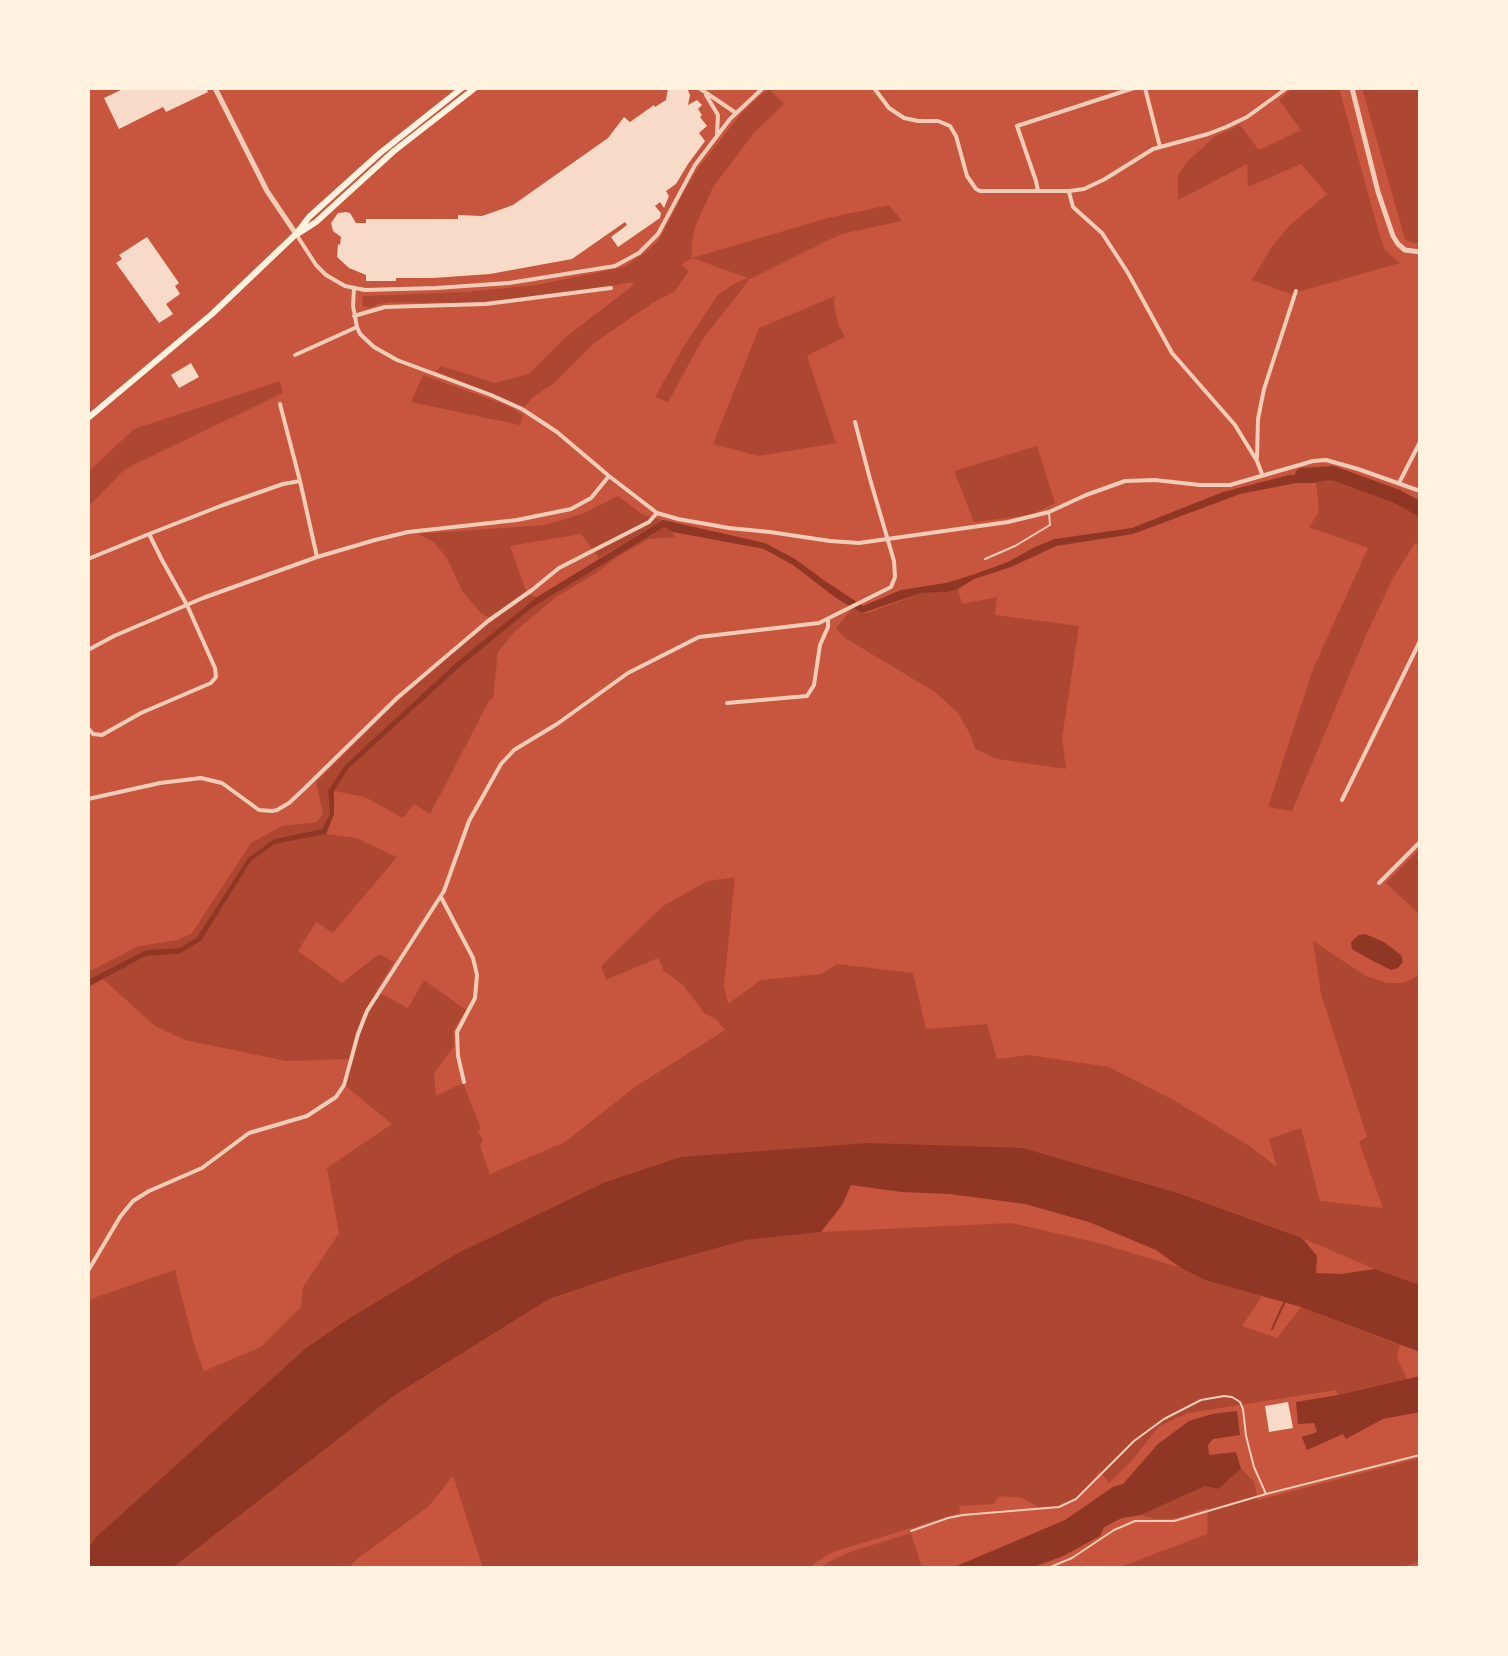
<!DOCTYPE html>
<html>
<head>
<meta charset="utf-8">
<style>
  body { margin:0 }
  #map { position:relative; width:1508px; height:1656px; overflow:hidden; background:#c8553d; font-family:"Archivo Narrow",sans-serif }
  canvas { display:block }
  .frame { position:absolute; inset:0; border:90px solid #fff3e0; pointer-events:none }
</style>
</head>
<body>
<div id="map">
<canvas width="1508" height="1656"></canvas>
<div class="frame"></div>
</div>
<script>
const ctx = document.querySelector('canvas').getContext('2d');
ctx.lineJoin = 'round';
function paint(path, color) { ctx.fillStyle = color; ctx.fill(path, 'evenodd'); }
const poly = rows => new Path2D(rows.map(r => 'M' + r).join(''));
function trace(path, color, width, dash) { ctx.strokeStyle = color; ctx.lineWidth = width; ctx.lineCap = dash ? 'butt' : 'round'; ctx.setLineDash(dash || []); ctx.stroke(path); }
paint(poly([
  [1293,88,1339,88,1379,233,1385,250,1400,263,1291,294,1252,280,1271,248,1290,225,1327,194,1301,164,1248,187,1247,164,1178,200,1178,176,1186,163,1214,137,1240,125,1259,150,1301,130,1279,100],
  [1362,88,1420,88,1420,243,1413,243,1405,239],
  [769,89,784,104,754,133,713,187,695,227,692,242,692,258,828,218,889,205,902,221,841,234,750,279,702,340,668,402,655,397,684,346,717,296,735,283,748,278,692,258,681,265,689,271,675,291,651,304,594,343,553,384,533,397,524,407,436,371,441,366,495,383,529,374,567,336,631,287,634,282,528,298,464,303,391,302,379,304,369,308,362,306,363,296,466,292,537,285,624,267,645,253,659,240,687,186,699,167,740,115,754,101],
  [835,296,834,303,838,324,845,337,807,356,836,443,759,456,713,444,759,328],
  [423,375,506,405,523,415,520,425,411,402],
  [280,381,283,393,129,467,121,473,88,507,88,472,134,429],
  [1037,446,1055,503,1031,515,974,522,954,471],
  [1331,479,1394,498,1420,512,1420,546,1415,543,1393,578,1367,633,1292,811,1268,807,1313,669,1368,548,1309,527,1319,512,1316,482],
  [618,496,643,515,663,520,599,558,581,534,510,546,527,594,537,597,458,661,345,765,328,791,330,814,322,829,274,839,248,858,197,937,180,948,146,950,88,980,88,972,139,946,177,940,192,933,251,843,282,826,317,822,323,814,316,782,393,706,459,647,494,620,481,613,462,591,448,560,435,543,418,534,545,525,582,514],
  [664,527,673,532,675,537,649,539,619,556,596,573,556,597,514,632,498,652,493,700,490,699,430,814,414,804,403,818,365,797,334,791,349,768,461,666,533,607],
  [958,589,962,604,997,597,995,615,1079,626,1062,738,1066,769,997,759,975,749,969,732,958,713,935,692,845,638,836,628,853,608,862,613,868,613,921,593,947,592],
  [326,834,356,838,397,857,333,933,316,922,298,951,342,983,379,954,394,962,376,991,408,1008,424,980,466,1010,453,1031,454,1046,434,1073,436,1096,463,1083,481,1129,477,1132,483,1139,480,1146,490,1174,565,1142,635,1087,725,1030,716,1019,705,1014,683,985,664,971,658,958,606,980,601,966,663,906,708,881,735,877,724,986,728,1004,761,980,821,974,837,964,913,973,926,1029,987,1024,997,1059,1029,1055,1109,1067,1177,1102,1248,1145,1277,1167,1269,1139,1301,1128,1320,1201,1383,1208,1359,1142,1367,1137,1321,994,1313,941,1366,976,1387,983,1401,983,1413,979,1420,973,1420,1285,1375,1269,1302,1238,1178,1193,1023,1148,603,1183,456,1254,348,1318,306,1348,96,1537,88,1548,88,1300,175,1270,194,1344,204,1371,261,1347,301,1307,303,1287,339,1233,327,1168,392,1124,342,1083,349,1059,286,1061,185,1040,155,1026,103,979,146,956,179,954,201,941,251,861,275,844],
  [1420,849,1420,915,1386,883],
  [1011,1223,1099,1243,1181,1268,1206,1280,1262,1296,1242,1326,1277,1338,1301,1307,1400,1345,1397,1358,1407,1379,1338,1395,1336,1390,1188,1413,1159,1426,1134,1458,1109,1483,1100,1471,1079,1497,1057,1506,1038,1507,1022,1498,999,1496,994,1504,959,1506,960,1513,833,1552,815,1563,810,1568,483,1568,453,1476,429,1506,357,1559,348,1568,172,1568,395,1395,549,1299,623,1274,746,1240,821,1232],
  [1420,1458,1420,1561,1400,1568,1118,1568,1207,1534,1208,1508,1177,1518,1155,1519,1141,1515,1205,1486,1218,1489,1241,1469,1254,1481,1258,1500],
  [911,1533,922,1568,821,1568,828,1562,850,1552]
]), '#ae4732');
paint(poly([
  [1333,473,1396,496,1420,509,1420,512,1394,498,1331,479,1313,483,1296,483,1240,494,1133,534,1056,546,1011,567,974,579,958,589,947,592,921,593,862,613,836,598,793,565,764,549,673,532,664,527,533,607,461,666,349,768,334,791,334,814,326,834,275,844,251,861,201,941,179,954,146,956,88,987,88,980,146,950,180,948,197,937,248,858,274,839,322,829,330,814,328,791,345,765,458,661,537,597,663,520,765,543,795,559,825,581,863,606,901,590,946,583,975,574,1008,562,1035,547,1055,539,1132,528,1223,492,1289,475],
  [1365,934,1384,942,1401,955,1403,962,1398,968,1391,970,1371,960,1352,949,1351,943,1354,939,1359,935],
  [869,1143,1023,1148,1178,1193,1302,1238,1317,1256,1316,1273,1341,1274,1375,1269,1420,1285,1420,1352,1301,1307,1205,1280,1181,1268,1156,1250,1089,1222,1025,1204,950,1194,902,1192,851,1185,842,1205,821,1232,746,1240,623,1274,549,1299,395,1395,172,1568,88,1568,88,1548,96,1537,306,1348,349,1318,456,1254,603,1183,681,1157],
  [1420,1376,1420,1412,1383,1419,1346,1439,1343,1434,1307,1450,1302,1437,1317,1432,1314,1423,1298,1424,1296,1402,1338,1395],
  [1237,1411,1240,1435,1213,1439,1208,1445,1209,1455,1236,1452,1241,1469,1218,1489,1205,1486,1141,1515,1122,1518,1104,1527,1100,1536,1063,1556,1031,1568,952,1568,1065,1520,1113,1487,1123,1484,1158,1444,1189,1421,1212,1414]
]), '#8f3625');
trace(poly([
  [1272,1329,1285,1301]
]), '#8f3625', 2);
trace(poly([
  [1302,475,1333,473,1396,496,1420,509]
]), '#8f3625', 14);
paint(poly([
  [125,88,206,88,208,92,166,112,163,107,119,129,104,98],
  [668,88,687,88,690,95,688,105,697,100,702,105,698,109,702,115,700,117,707,126,699,133,705,141,688,164,676,184,666,191,669,196,664,208,660,202,655,206,661,213,660,218,618,247,611,237,627,225,625,222,572,259,490,274,433,278,396,278,396,281,366,281,366,275,349,268,337,257,338,244,340,245,341,237,333,231,331,223,338,213,346,212,350,213,356,223,366,223,366,219,458,219,458,215,482,216,502,209,513,205,608,138,624,117,630,122,654,105,655,107,666,100],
  [147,237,179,283,175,286,180,294,166,304,173,314,159,323,116,263,122,259,119,255],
  [191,363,199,377,179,388,171,375],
  [1288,1402,1293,1428,1269,1432,1265,1406]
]), '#f7dbc8');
trace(poly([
  [985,559,1015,546,1050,525,1049,513],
  [911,1531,948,1518,963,1515,1059,1507,1076,1499,1134,1441,1164,1419,1201,1400,1224,1396,1232,1397,1240,1402,1243,1409,1246,1436,1254,1467,1266,1494],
  [1048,1568,1072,1558,1114,1530,1135,1521,1174,1521,1266,1494,1420,1455]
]), '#f1ccb7', 2);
trace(poly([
  [699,88,736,113],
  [874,88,889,108,904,118,918,121,938,121,950,126,956,136,967,176,976,189,980,191,1069,191,1084,189,1105,179,1153,149,1208,134,1226,127,1247,117,1287,88],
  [1145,88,1160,147],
  [706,95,718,115,717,134],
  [1038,191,1036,181,1017,126,1134,88],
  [1069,192,1073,207,1102,233,1128,273,1172,353,1235,425,1257,461,1262,474],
  [296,234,316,265,326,275,345,286,365,290,436,288,509,283,615,266,639,253,658,234,695,165,730,119,763,88],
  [354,289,353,306,357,327,360,334,374,347,397,360,491,395,522,409,557,432,609,476,657,513,678,519,729,528,770,532,830,541,859,543,1008,522,1049,512,1086,495,1125,481,1155,480,1200,485,1230,485,1313,461,1326,460,1358,469,1420,491],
  [354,316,385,307,486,304,611,288],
  [295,355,357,327],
  [280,404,300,481],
  [1257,458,1258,419,1264,389,1296,291],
  [1399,483,1420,442],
  [88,559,149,534],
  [88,650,114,636,203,598,317,557,375,540,408,532,517,520,571,509,591,498,609,476],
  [727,703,807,696,814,685,820,645,828,627,828,619],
  [88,728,93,734,102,735,141,713,211,683,216,677,215,668,187,605,162,560,149,534,223,505,283,484,300,481,317,557],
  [88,799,160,783,201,778,222,783,259,810,272,811,277,810,289,803,304,789,397,698,488,621,532,590,559,568,649,522,657,513],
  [1342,800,1420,641],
  [1379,883,1420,842],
  [441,897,473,958,477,975,475,998,457,1032,458,1056,464,1082],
  [88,1271,120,1217,133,1201,149,1191,202,1168,249,1133,307,1116,336,1097,344,1085,358,1034,367,1011,444,891,469,821,501,764,514,750,557,724,628,673,699,637,819,623,891,587,895,577,894,561,870,479,855,422]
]), '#f1ccb7', 4);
trace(poly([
  [215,88,267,191,296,234],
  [1352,88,1378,192,1393,236,1398,244,1405,250,1420,252]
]), '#f1ccb7', 5);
trace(poly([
  [299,233,316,222,394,151,475,88],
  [88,418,212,314,296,234,309,217,380,153,462,88]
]), '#fff3e0', 6);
</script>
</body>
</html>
